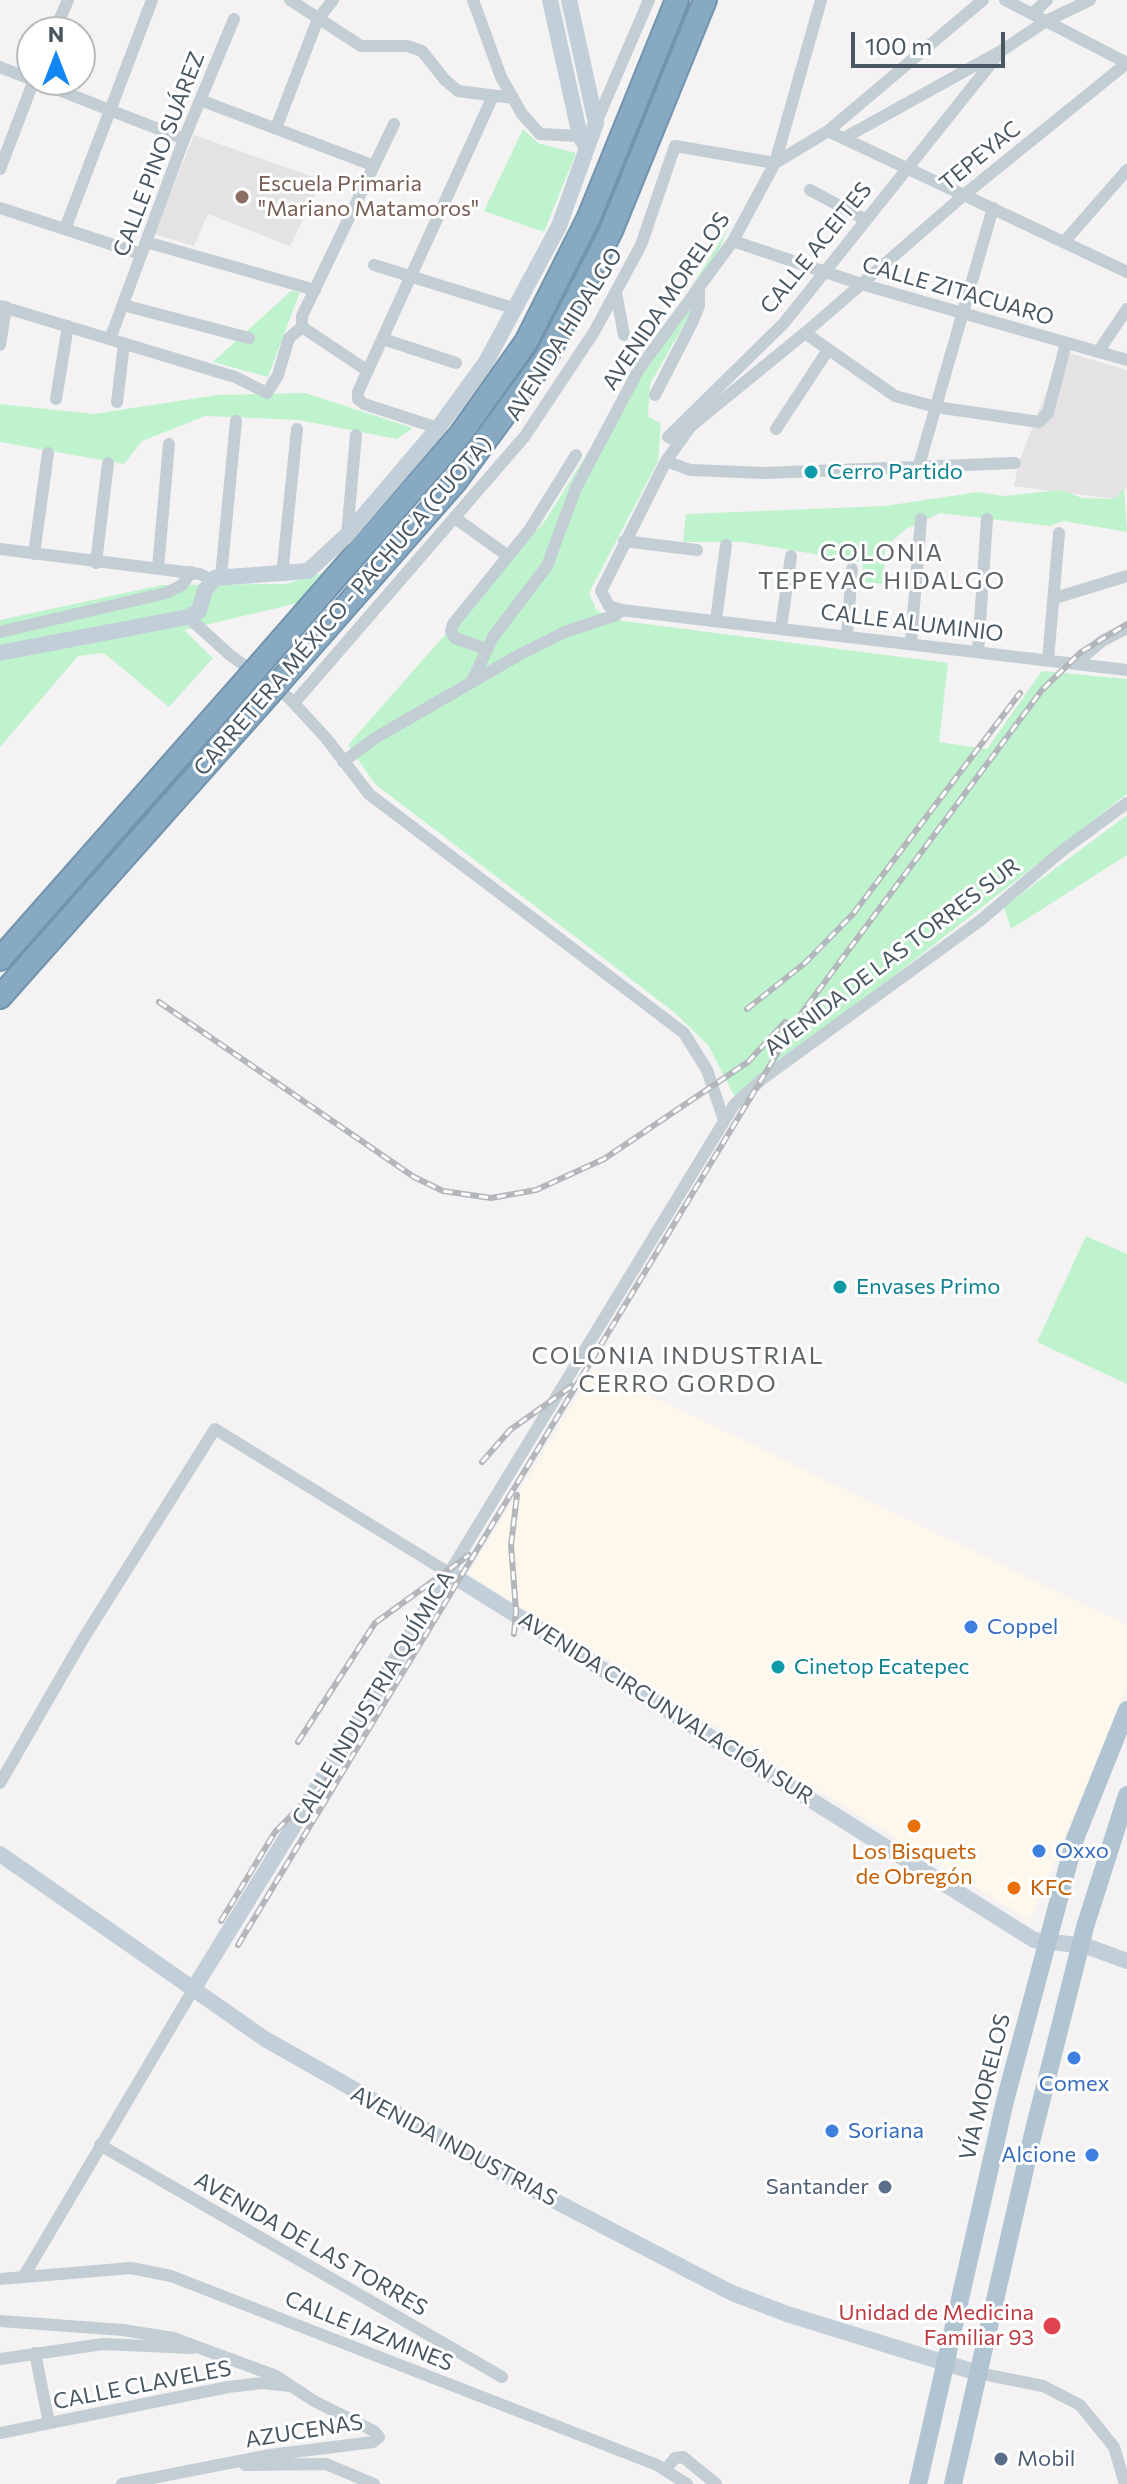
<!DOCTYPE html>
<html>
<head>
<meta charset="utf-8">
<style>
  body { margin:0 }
  #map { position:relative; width:1127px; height:2484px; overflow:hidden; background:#f4f2f2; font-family:Commissioner,sans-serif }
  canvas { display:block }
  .north { position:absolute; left:16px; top:16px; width:80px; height:80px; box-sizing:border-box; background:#fff; border:2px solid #b6bcc0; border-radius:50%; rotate:0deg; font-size:22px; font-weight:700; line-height:32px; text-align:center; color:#485761 }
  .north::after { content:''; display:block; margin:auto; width:28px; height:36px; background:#0f86f1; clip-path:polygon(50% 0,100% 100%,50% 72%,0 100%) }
  .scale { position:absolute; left:851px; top:32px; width:154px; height:36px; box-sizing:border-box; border:4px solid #485761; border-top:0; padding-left:10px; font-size:24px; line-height:28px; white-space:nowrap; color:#485761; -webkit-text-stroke:6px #fff; paint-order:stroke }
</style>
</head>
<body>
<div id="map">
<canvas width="1127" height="2484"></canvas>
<div class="north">N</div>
<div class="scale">100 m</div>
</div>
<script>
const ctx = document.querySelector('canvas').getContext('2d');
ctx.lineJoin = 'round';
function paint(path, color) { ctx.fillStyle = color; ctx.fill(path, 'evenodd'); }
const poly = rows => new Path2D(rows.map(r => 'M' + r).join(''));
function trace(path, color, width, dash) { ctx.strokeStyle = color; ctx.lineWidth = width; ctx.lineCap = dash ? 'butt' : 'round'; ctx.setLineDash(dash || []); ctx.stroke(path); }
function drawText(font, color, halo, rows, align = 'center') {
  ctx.font = font + ' Commissioner,sans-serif'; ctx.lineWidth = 6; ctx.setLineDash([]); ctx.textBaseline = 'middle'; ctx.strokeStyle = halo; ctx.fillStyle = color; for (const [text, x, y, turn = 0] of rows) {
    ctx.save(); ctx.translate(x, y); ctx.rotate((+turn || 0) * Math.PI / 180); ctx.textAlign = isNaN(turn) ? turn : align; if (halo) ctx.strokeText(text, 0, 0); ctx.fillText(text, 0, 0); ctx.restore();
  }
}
paint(poly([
  [595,1369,1127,1625,1127,1687,1030,1921,468,1574]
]), '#fdf7ec');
paint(poly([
  [194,135,322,180,290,246,208,214,194,246,154,234],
  [1062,351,1127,370,1127,488,1114,499,1014,486,1019,462]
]), '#e5e2e4');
paint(poly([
  [523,129,538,143,576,153,544,232,484,211],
  [729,227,689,316,650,384,648,416,661,424,658,461,589,593,597,611,623,621,948,663,939,742,987,749,1042,671,1127,679,1127,794,736,1099,708,1045,674,1012,375,784,348,745,545,521],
  [291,291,300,292,268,377,213,362],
  [305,393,413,428,397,439,299,420,205,416,142,441,124,464,0,442,0,404,94,414,217,395],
  [1124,488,1127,532,1063,521,1050,526,940,513,906,529,885,547,884,584,863,582,862,562,743,542,683,542,686,514,885,506,978,492,1003,496,1061,490,1082,498,1114,499],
  [322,573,298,603,184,630,213,658,169,707,104,653,78,656,0,747,0,620,162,585,286,584],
  [1127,815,1127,855,1011,929,1004,907],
  [1086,1236,1127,1254,1127,1384,1037,1342]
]), '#bff3ce');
const highway = poly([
  [262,662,460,435,526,342,589,217,677,0],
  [283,678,455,482,547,356,611,231,705,0],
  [0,959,248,678],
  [0,997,269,694]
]);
trace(highway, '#7294ae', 26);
trace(poly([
  [290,0,361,46,407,46,422,51,445,80,458,91,513,98],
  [473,0,501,77,522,114,540,134,580,136],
  [1005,0,1127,63],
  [1032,14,1047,0],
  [54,32,68,0],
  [1127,63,964,195,805,333,691,426,666,461,601,591,609,606,621,610,1127,670],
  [0,67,184,139],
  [200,100,372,165],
  [596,123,649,0],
  [276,128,318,19,333,0],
  [828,131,1127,272],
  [846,137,1001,51,1046,21,1090,0],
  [775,163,828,131,983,0],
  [0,169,34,80],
  [810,190,866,220],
  [0,208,141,254],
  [65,229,152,0],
  [733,241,861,284,1127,360],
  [146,242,315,290],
  [1064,242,1127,170],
  [374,265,516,309],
  [616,293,624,335],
  [123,305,249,338],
  [0,306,235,377,267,393,278,375,289,338,302,327,302,316,394,124],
  [302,327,368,371],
  [805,333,895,396,936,407,1039,422,1048,413,1066,343],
  [110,339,184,139,234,19],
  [383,339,456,363],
  [0,345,6,307],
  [1098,352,1127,309],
  [655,395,692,323,699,306,699,289],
  [56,399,68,326],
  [117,402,124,344],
  [438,428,364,404,358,399,358,392,493,96],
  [776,429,828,350],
  [681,432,673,439,668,437,784,323,1001,51],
  [666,461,690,470,765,473,1015,463],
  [919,465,993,208],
  [455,518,508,556],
  [347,535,356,435],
  [624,541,697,550],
  [0,549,200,574,212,580],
  [34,554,48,453],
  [96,563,108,463],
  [158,568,169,444],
  [282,575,297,429],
  [221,576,236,421],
  [1055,598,1127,576],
  [188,617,230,655,289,698,326,738,369,794,684,1033,707,1070,724,1120],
  [716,620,726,545],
  [781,628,791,556],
  [0,632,166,593,182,585,191,572],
  [847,636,852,569],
  [911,643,921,519],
  [486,649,455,638,451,631,453,624,530,529,576,455],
  [978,651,987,519],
  [1048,660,1059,533],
  [1076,663,1102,641,1127,628],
  [472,681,493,637,547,566,576,488,639,369,733,241,775,163,821,0],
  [294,703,525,436,594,332,641,245,675,146,775,163],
  [343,762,375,738,519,655,565,632,616,615,621,610],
  [0,1783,83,1639,215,1429,449,1573,734,1105,761,1080,981,920,1063,850,1127,803],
  [100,2145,502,2377],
  [24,2276,194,1988],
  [0,2279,131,2268,171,2276,657,2465,687,2484],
  [0,2321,123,2330,173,2338,276,2376,314,2401,374,2431,379,2437,373,2442,270,2455,122,2484],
  [35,2353,49,2423],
  [0,2359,103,2344,192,2348],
  [978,2373,1043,2386,1080,2405,1114,2447,1125,2484],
  [0,2433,228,2387,262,2383,290,2386],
  [245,2465,326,2464,374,2484],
  [666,2469,675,2458,683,2457,716,2484]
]), '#c2cdd4', 12);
trace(poly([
  [550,0,580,136,587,148],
  [0,653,188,617,199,611,205,590,215,578,308,571,347,535,438,428,486,362,559,226,596,123,569,0],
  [0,1854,265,2039,509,2177,732,2293,787,2314,978,2373],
  [194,1988,449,1573,1034,1940,1086,1946,1127,1961]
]), '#c2cfd9', 16);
trace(poly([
  [918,2484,1005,2101,1075,1839,1127,1710],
  [953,2484,1032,2138,1085,1927,1127,1795]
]), '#b0c4d1', 18);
trace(highway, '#87a9c2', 22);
const rail = poly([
  [159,1002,414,1177,443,1191,491,1198,536,1190,604,1159,748,1062,785,1022],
  [747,1009,805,963,853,914,1020,693],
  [482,1462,510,1430,572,1386],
  [514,1634,516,1611,511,1545,517,1495],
  [298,1742,375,1623,469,1555],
  [221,1921,275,1832,337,1769],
  [238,1945,801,1014,1042,690,1081,652,1127,624]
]);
trace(rail, '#b3b7bc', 6);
trace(rail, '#fff', 3, [9]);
const highwayBridge = poly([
  [248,678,262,662],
  [269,694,283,678]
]);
trace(highwayBridge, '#7294ae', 26, []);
trace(highwayBridge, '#87a9c2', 22);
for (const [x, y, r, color] of [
  [242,197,8,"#8d6e63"],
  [811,472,8,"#0f9aa8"],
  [840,1287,8,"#0f9aa8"],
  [971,1627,8,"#3f7fe0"],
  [778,1667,8,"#0f9aa8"],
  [914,1826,8,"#e8710a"],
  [1039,1851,8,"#3f7fe0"],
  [1014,1888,8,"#e8710a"],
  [1074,2058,8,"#3f7fe0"],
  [832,2131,8,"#3f7fe0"],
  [1092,2155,8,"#3f7fe0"],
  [885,2187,8,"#5c6f8a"],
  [1052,2326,10,"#e0444e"],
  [1001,2459,8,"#5c6f8a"]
]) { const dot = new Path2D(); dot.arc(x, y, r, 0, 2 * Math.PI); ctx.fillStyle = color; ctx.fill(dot); trace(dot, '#fff', 3); }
drawText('22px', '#485761', '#fff', [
  ["CALLE PINO SUÁREZ",159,154,-69],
  ["TEPEYAC",980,156,-39],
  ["CALLE ACEITES",816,248,-51],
  ["CALLE ZITACUARO",958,291,16],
  ["AVENIDA MORELOS",666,301,-56],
  ["AVENIDA HIDALGO",564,334,-58],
  ["CARRETERA MÉXICO - PACHUCA (CUOTA)",343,606,-49],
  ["CALLE ALUMINIO",912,623,7],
  ["AVENIDA DE LAS TORRES SUR",892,957,-37],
  ["CALLE INDUSTRIA QUÍMICA",373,1698,-59],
  ["AVENIDA CIRCUNVALACIÓN SUR",666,1708,32],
  ["VÍA MORELOS",985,2087,-76],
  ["AVENIDA INDUSTRIAS",454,2146,28],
  ["AVENIDA DE LAS TORRES",311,2244,30],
  ["CALLE JAZMINES",369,2331,22],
  ["CALLE CLAVELES",142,2385,-11],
  ["AZUCENAS",304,2431,-9]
]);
drawText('22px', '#785e54', '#fff', [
  ["Escuela Primaria",258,184],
  ["\"Mariano Matamoros\"",258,209]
], 'left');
drawText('22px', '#0d838f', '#fff', [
  ["Cerro Partido",827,472],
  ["Envases Primo",856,1287],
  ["Cinetop Ecatepec",794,1667]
], 'left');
drawText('22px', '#366cbe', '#fff', [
  ["Coppel",987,1627],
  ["Oxxo",1055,1851],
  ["Comex",1074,2084,"center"],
  ["Soriana",848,2131],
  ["Alcione",1076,2155,"right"]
], 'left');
drawText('22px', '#c56008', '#fff', [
  ["Los Bisquets",914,1852],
  ["de Obregón",914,1877],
  ["KFC",1030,1888,"left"]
]);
drawText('22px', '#4e5e75', '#fff', [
  ["Santander",869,2187],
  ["Mobil",1017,2459,"left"]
], 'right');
drawText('22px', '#be3a42', '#fff', [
  ["Unidad de Medicina",1034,2313],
  ["Familiar 93",1034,2338]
], 'right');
ctx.letterSpacing = '2px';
drawText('24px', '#5d6367', '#fff', [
  ["COLONIA",882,553],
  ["TEPEYAC HIDALGO",882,581],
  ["COLONIA INDUSTRIAL",678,1356],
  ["CERRO GORDO",678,1384]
]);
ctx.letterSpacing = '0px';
</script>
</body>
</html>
